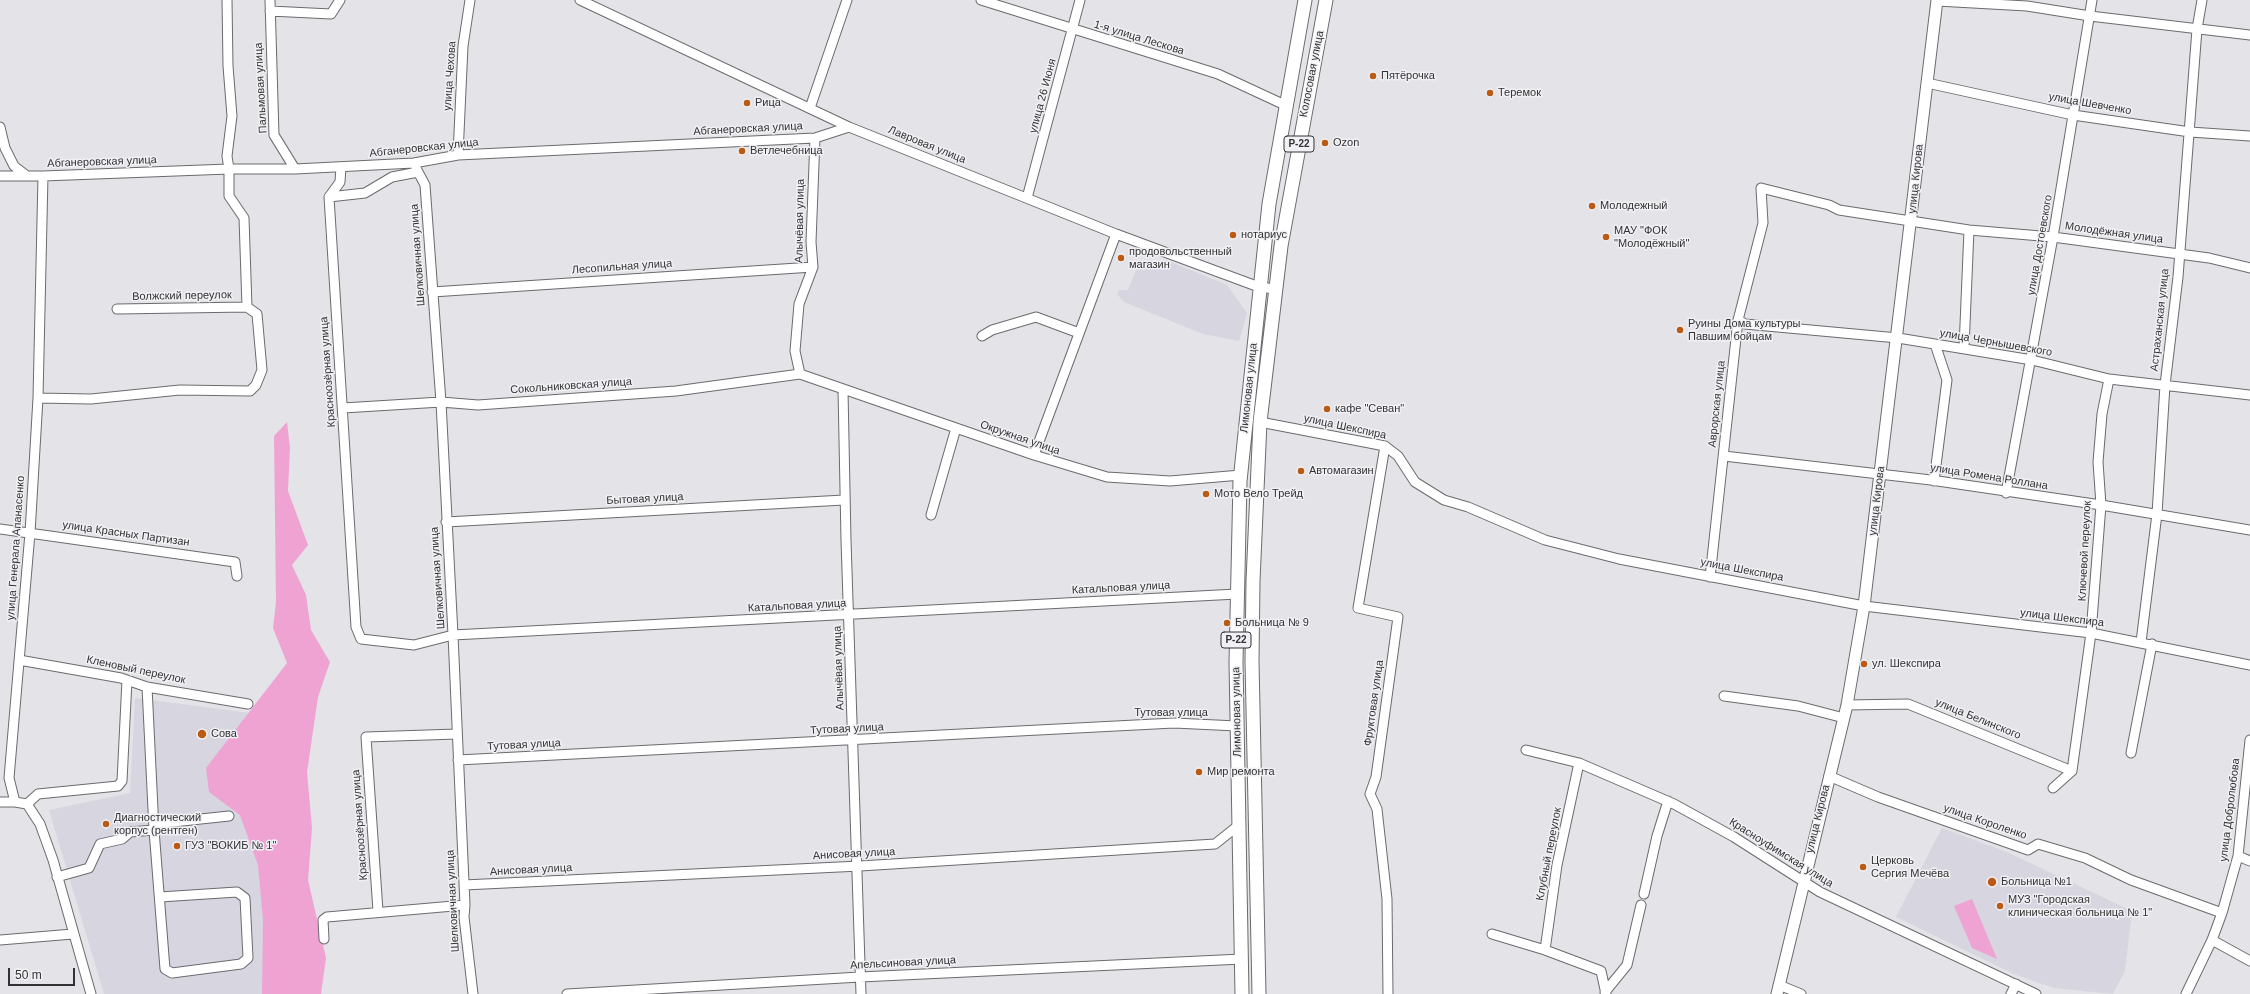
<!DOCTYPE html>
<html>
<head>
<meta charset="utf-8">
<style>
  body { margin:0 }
  #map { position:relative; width:2250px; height:994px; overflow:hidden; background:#e4e3e7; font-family:Helvetica,sans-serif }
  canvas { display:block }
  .scale { position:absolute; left:8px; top:968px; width:67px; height:18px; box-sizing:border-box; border:2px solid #323233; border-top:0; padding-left:5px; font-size:12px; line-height:14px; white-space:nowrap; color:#323233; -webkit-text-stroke:3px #f1f1f5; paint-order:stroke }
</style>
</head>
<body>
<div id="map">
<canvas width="2250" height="994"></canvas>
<div class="scale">50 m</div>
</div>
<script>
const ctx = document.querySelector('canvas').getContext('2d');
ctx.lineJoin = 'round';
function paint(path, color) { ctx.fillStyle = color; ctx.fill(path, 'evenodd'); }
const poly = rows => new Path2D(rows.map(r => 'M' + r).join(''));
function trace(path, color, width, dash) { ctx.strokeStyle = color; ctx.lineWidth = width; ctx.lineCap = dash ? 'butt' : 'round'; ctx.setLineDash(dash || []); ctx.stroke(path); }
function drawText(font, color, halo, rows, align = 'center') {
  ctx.font = font + ' Helvetica,sans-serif'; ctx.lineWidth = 3; ctx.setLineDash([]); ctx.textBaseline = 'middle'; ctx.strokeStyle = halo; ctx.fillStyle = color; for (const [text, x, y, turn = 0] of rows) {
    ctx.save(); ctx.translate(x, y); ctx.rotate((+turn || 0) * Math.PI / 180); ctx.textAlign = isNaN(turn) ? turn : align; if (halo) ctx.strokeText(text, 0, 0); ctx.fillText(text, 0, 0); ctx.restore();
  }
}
paint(poly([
  [1166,260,1227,285,1247,313,1239,341,1203,334,1124,302,1117,294,1119,290,1128,290,1137,268],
  [135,698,273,716,292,994,104,994,49,810,130,793],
  [1942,828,2007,852,2132,911,2125,971,2113,994,2054,988,2016,975,1896,917]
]), '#d7d5e0');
paint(poly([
  [287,422,290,448,288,491,308,545,292,565,306,595,311,630,330,662,318,697,307,772,312,828,308,880,326,958,321,994,262,994,263,920,258,865,240,815,209,792,206,768,287,663,273,628,276,602,274,436],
  [1972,899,1997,959,1972,948,1954,906]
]), '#eea3d3');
const minor = poly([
  [227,0,228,66,232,116,227,156,229,169],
  [270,0,274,135,295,169],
  [580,0,849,127,1116,234,1259,287,1275,289],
  [981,0,1218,74,1287,106],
  [1937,1,2027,6,2090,16,2250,35],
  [270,11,331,14,340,0],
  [1927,83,2073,115,2190,132,2250,136],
  [810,108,847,0],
  [0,127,5,148,14,166,27,176],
  [458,155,463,46,470,0],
  [416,168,425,185,441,402,453,635,465,905,464,917,473,994],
  [418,172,392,177,365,193,329,197,356,627,361,639,414,645,453,635,1237,594],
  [0,176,43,176,229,169,295,169,414,163,458,155,815,138,849,127],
  [43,176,38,398,30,533,9,778,15,802,27,804,40,824,53,860,91,994],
  [329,197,340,182,341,167],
  [1027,198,1080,0],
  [432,292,813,267],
  [117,309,247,307],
  [1738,320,1745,324,1898,338,2032,360,2109,379,2250,395],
  [982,336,992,330,1036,317,1079,333],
  [1964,348,1969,230],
  [800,374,795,351,799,304,813,267,811,242,815,138],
  [843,390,846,540,861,994],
  [38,398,91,399,180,390,250,391,256,385,262,370,257,314,247,307,244,218,229,196,229,169],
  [343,408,441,402,478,405,676,391,800,374,1034,455,1107,477,1170,481,1241,475],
  [1260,422,1385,446,1398,456,1415,482,1444,500,1468,507,1545,540,1619,559,1864,606,2091,633,2250,665],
  [1385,446,1358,608,1398,617,1376,777,1370,794,1377,809,1387,899,1388,994],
  [1034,455,1116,234],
  [1724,456,1931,480,2101,505,2250,530],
  [1934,481,1947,380,1935,344],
  [2006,493,2053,237,2092,0],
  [931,515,956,428],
  [446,522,844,500],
  [0,529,235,562,237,576],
  [1710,577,1738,320,1763,223,1761,188,1829,205,1839,210,1969,230,2053,237,2209,258,2250,268],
  [2141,642,2157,514,2165,385,2178,277,2197,29,2202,0],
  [19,660,121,678,147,687,248,704],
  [147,687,154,830,165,969,172,973,241,964,248,958,245,898,237,892,160,897],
  [1724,696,1798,706,1844,718],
  [1847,705,1908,704,2072,771,2053,788],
  [1526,750,1579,763,1674,804,1734,837,1820,892,2036,994],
  [2131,753,2152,644],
  [458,760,1174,723,1237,726],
  [2072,771,2091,633,2101,505,2098,462,2102,414,2109,379],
  [1829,776,1878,797,2028,850,2038,844,2085,858,2131,880,2222,913],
  [0,802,15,802],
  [27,804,38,794,118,786,122,781,127,680],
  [154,824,229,816],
  [2238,856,2250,861],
  [57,877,89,868,100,844,122,839,130,832,154,830],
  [464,885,860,866,1215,844,1239,825],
  [1644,894,1657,836,1668,801],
  [378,911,366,737,457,734],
  [1492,934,1545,950,1601,971,1606,994],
  [324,939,323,920,327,917,465,905],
  [0,940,73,934],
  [2212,940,2250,961],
  [1545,950,1557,865,1579,763],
  [1779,985,1801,994],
  [1605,992,1627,965,1641,905],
  [567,994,860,977,1242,959],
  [2011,994,2016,984],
  [2186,994,2212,940,2222,913,2238,856,2250,740]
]);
const major = poly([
  [1777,994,1847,705,1864,606,1937,0]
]);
const highway = poly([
  [1242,994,1236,662,1240,481,1269,204,1305,0],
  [1259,994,1252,661,1253,581,1260,422,1281,246,1326,0]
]);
trace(minor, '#6b6b6e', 11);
trace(major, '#6b6b6e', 13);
trace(highway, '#6b6b6e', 15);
trace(minor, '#fff', 9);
trace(major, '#fff', 11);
trace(highway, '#fff', 13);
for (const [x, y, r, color] of [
  [1373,76,4,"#ba5a15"],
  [1490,93,4,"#ba5a15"],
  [747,103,4,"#ba5a15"],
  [1325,143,4,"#ba5a15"],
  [742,151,4,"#ba5a15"],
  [1592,206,4,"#ba5a15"],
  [1233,235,4,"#ba5a15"],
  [1606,237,4,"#ba5a15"],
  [1121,258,4,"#ba5a15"],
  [1680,330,4,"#ba5a15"],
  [1327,409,4,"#ba5a15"],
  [1301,471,4,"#ba5a15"],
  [1206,494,4,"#ba5a15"],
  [1227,623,4,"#ba5a15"],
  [1864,664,4,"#ba5a15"],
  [202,734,5,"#ba5a15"],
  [1199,772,4,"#ba5a15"],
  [106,824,4,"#ba5a15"],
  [177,846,4,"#ba5a15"],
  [1863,867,4,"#ba5a15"],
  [1992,882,5,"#ba5a15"],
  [2000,906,4,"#ba5a15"]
]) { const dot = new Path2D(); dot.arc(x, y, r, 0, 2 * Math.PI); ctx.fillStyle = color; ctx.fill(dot); trace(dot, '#f1f1f5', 1.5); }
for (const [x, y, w] of [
  [1299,144,30],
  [1236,640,30]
]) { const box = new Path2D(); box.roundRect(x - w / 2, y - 8, w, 16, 3); ctx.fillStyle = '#f1f1f5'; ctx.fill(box); trace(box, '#323233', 1); }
drawText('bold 10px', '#323233', null, [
  ["Р-22",1299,144],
  ["Р-22",1236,640]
]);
drawText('11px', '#323233', '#f1f1f5', [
  ["1-я улица Лескова",1139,38,17],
  ["Колосовая улица",1312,74,-79],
  ["улица Чехова",450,76,-86],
  ["Пальмовая улица",261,88,-93],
  ["улица 26 Июня",1043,96,-75],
  ["улица Шевченко",2090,104,10],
  ["Абганеровская улица",748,129,-3],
  ["Лавровая улица",927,145,22],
  ["Абганеровская улица",424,148,-6],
  ["Абганеровская улица",102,162,-2],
  ["улица Кирова",1916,179,-84],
  ["Алычёвая улица",800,221,-89],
  ["Молодёжная улица",2114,233,8],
  ["улица Достоевского",2040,245,-80],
  ["Шелковичная улица",418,255,-94],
  ["Лесопильная улица",622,267,-4],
  ["Волжский переулок",182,296,-1],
  ["Астраханская улица",2160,320,-84],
  ["улица Чернышевского",1996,343,10],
  ["Красноозёрная улица",328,372,-94],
  ["Сокольниковская улица",571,386,-4],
  ["Лимоновая улица",1249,388,-84],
  ["Аврорская улица",1717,404,-84],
  ["улица Шекспира",1345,427,12],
  ["Окружная улица",1020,438,19],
  ["улица Ромена Роллана",1989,477,9],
  ["Бытовая улица",645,499,-3],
  ["улица Кирова",1877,501,-83],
  ["улица Красных Партизан",126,534,8],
  ["улица Генерала Апанасенко",16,548,-86],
  ["Ключевой переулок",2085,551,-87],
  ["улица Шекспира",1742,570,11],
  ["Шелковичная улица",438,578,-94],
  ["Катальповая улица",1121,588,-3],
  ["Катальповая улица",797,606,-3],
  ["улица Шекспира",2062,618,7],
  ["Алычёвая улица",839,668,-92],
  ["Кленовый переулок",136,670,12],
  ["Фруктовая улица",1374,703,-82],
  ["Лимоновая улица",1237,712,-91],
  ["Тутовая улица",1171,713],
  ["улица Белинского",1978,719,22],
  ["Тутовая улица",847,729,-3],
  ["Тутовая улица",524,745,-3],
  ["улица Добролюбова",2230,810,-83],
  ["улица Кирова",1818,819,-76],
  ["улица Короленко",1985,822,19],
  ["Красноозёрная улица",360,825,-94],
  ["Красноуфимская улица",1781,853,32],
  ["Анисовая улица",854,854,-3],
  ["Клубный переулок",1549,854,-79],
  ["Анисовая улица",531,870,-3],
  ["Шелковичная улица",453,901,-93],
  ["Апельсиновая улица",903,963,-3]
]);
drawText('11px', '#323233', '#f1f1f5', [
  ["Пятёрочка",1381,76],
  ["Теремок",1498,93],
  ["Рица",755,103],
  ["Ozon",1333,143],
  ["Ветлечебница",750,151],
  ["Молодежный",1600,206],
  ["МАУ \"ФОК",1614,231],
  ["\"Молодёжный\"",1614,244],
  ["нотариус",1241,235],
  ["продовольственный",1129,252],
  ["магазин",1129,265],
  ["Руины Дома культуры",1688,324],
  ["Павшим бойцам",1688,337],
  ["кафе \"Севан\"",1335,409],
  ["Автомагазин",1309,471],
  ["Мото Вело Трейд",1214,494],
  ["Больница № 9",1235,623],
  ["ул. Шекспира",1872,664],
  ["Сова",211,734],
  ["Мир ремонта",1207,772],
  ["Диагностический",114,818],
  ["корпус (рентген)",114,831],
  ["ГУЗ \"ВОКИБ № 1\"",185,846],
  ["Церковь",1871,861],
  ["Сергия Мечёва",1871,874],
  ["Больница №1",2001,882],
  ["МУЗ \"Городская",2008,900],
  ["клиническая больница № 1\"",2008,913]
], 'left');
</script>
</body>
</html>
